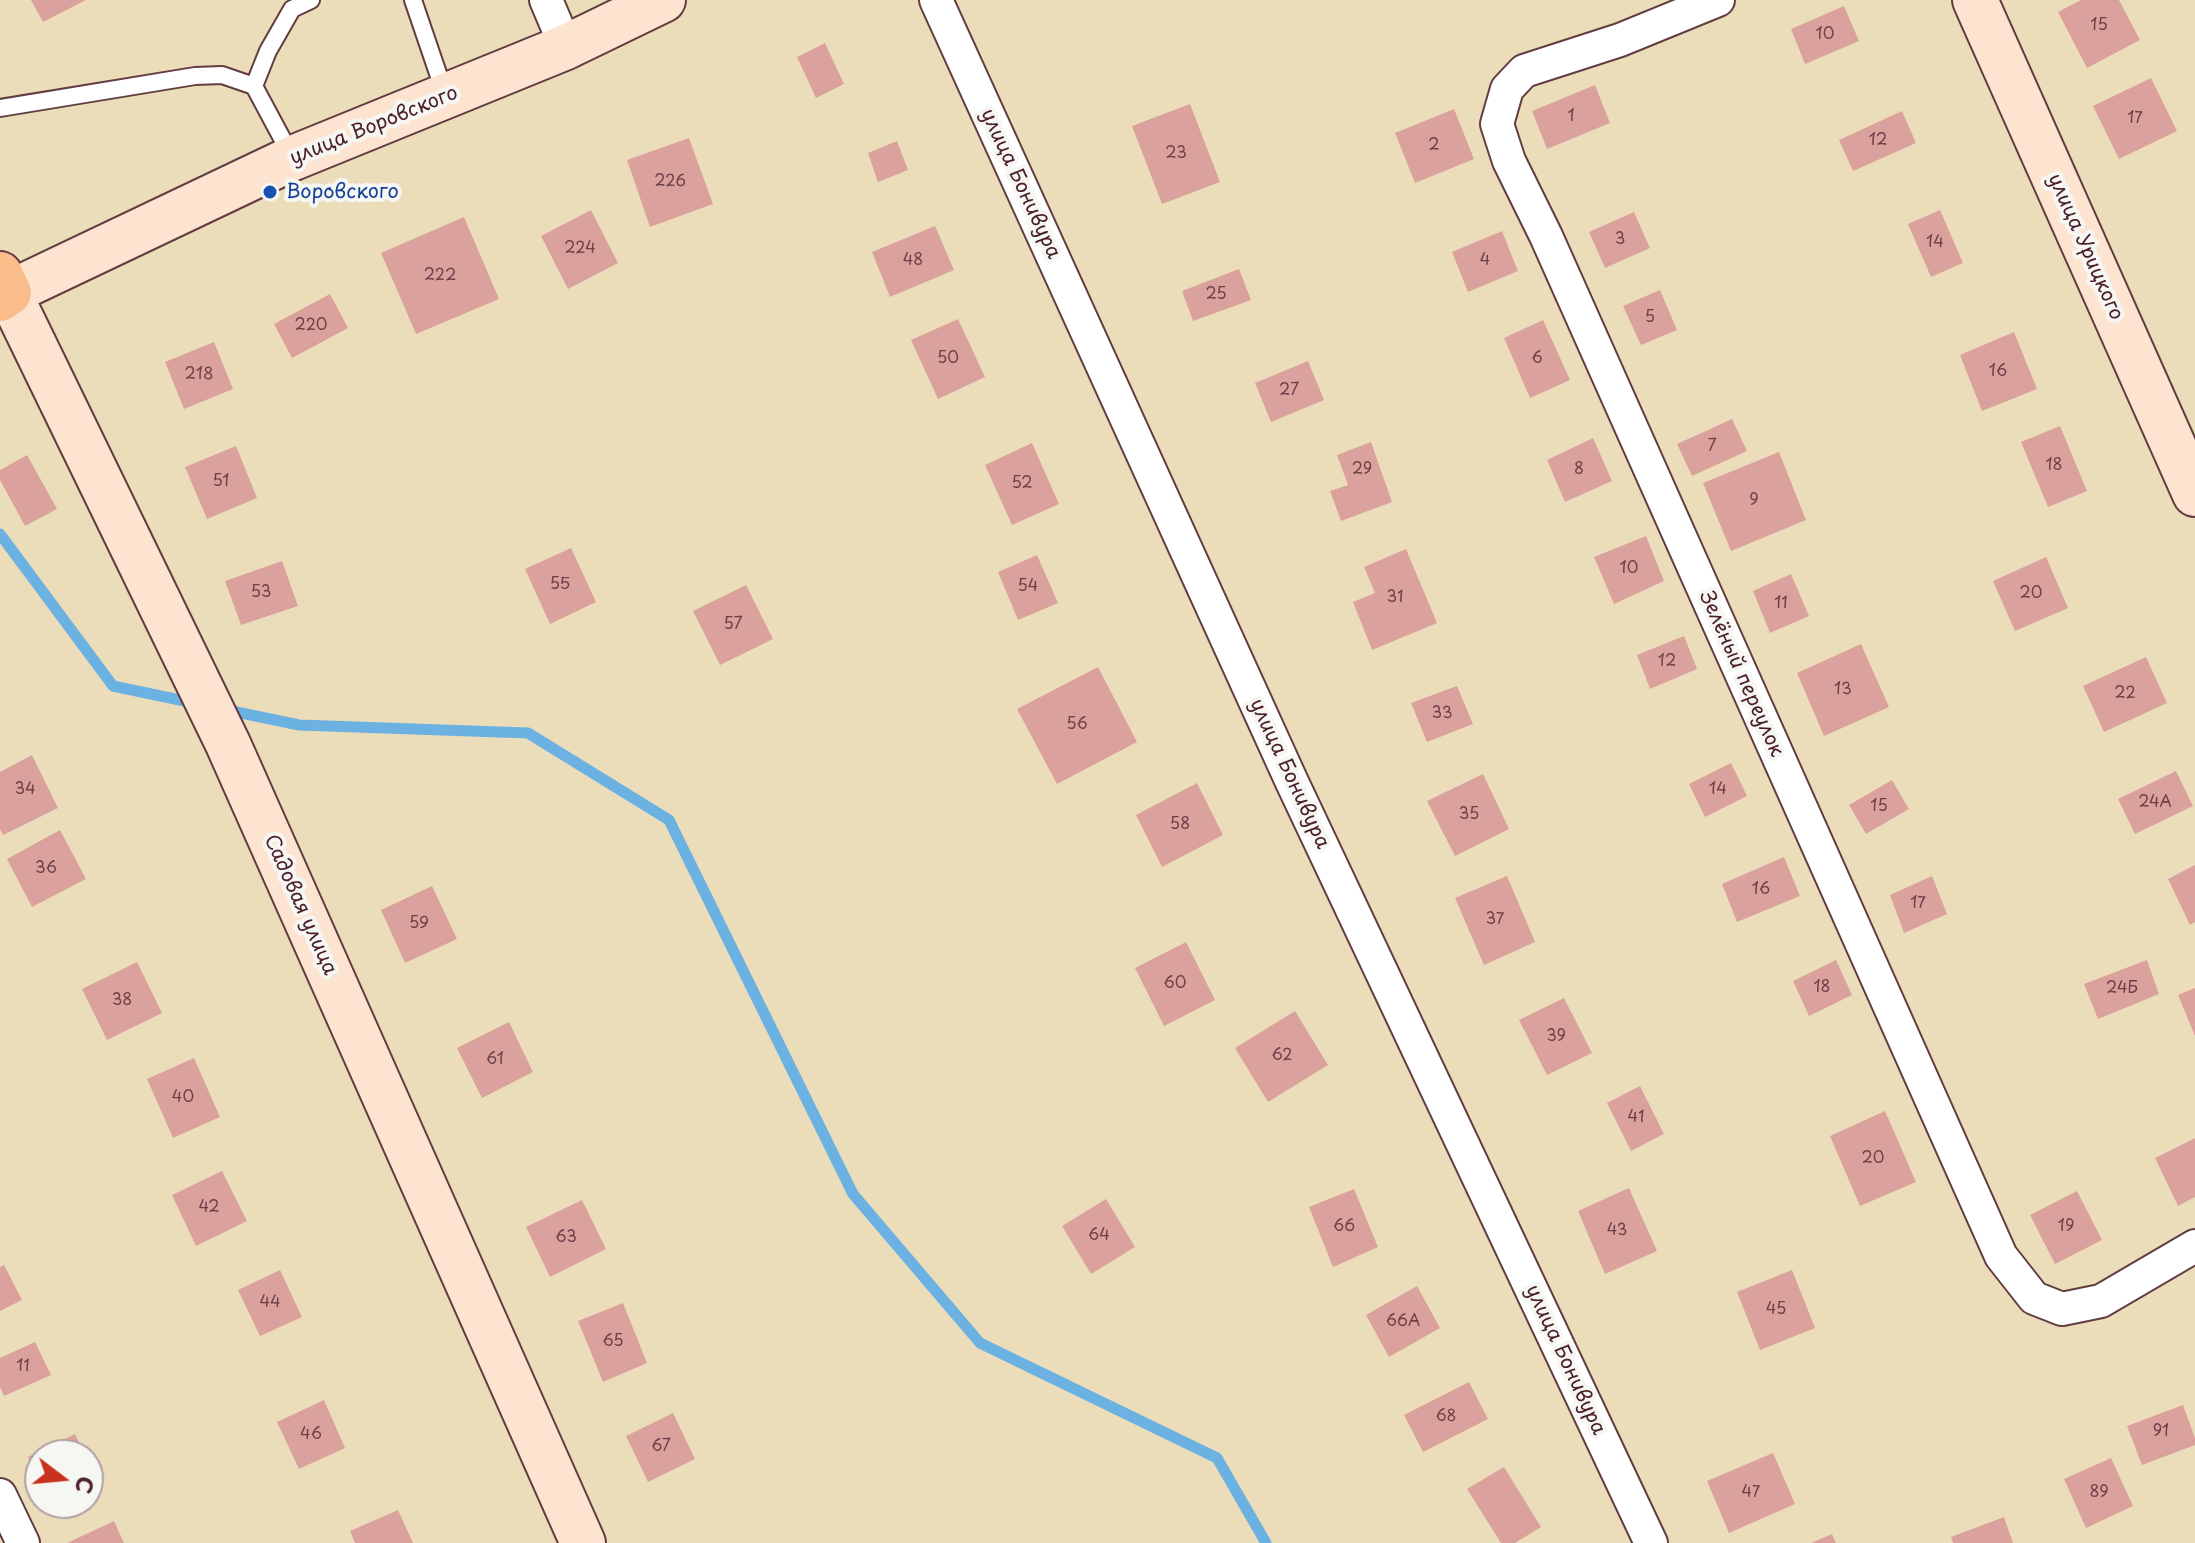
<!DOCTYPE html>
<html>
<head>
<meta charset="utf-8">
<style>
  body { margin:0 }
  #map { position:relative; width:2195px; height:1543px; overflow:hidden; background:#ebddba; font-family:"Playpen Sans",sans-serif }
  canvas { display:block }
  .north { position:absolute; left:24px; top:1439px; width:80px; height:80px; box-sizing:border-box; background:#f6f6f2; border:2px solid #b1a0a2; border-radius:50%; rotate:106deg; font-size:22px; font-weight:700; line-height:32px; text-align:center; color:#4a1f2b }
  .north::after { content:''; display:block; margin:auto; width:28px; height:36px; background:#c8321e; clip-path:polygon(50% 0,100% 100%,50% 72%,0 100%) }
</style>
</head>
<body>
<div id="map">
<canvas width="2195" height="1543"></canvas>
<div class="north">С</div>
</div>
<script>
const ctx = document.querySelector('canvas').getContext('2d');
ctx.lineJoin = 'round';
const poly = rows => new Path2D(rows.map(r => 'M' + r).join(''));
function trace(path, color, width, dash) { ctx.strokeStyle = color; ctx.lineWidth = width; ctx.lineCap = dash ? 'butt' : 'round'; ctx.setLineDash(dash || []); ctx.stroke(path); }
function paint(path, color) { ctx.fillStyle = color; ctx.fill(path, 'evenodd'); }
function drawText(font, color, halo, rows, align = 'center') {
  ctx.font = font + ' "Playpen Sans",sans-serif'; ctx.lineWidth = 8; ctx.setLineDash([]); ctx.textBaseline = 'middle'; ctx.strokeStyle = halo; ctx.fillStyle = color; for (const [text, x, y, turn = 0] of rows) {
    ctx.save(); ctx.translate(x, y); ctx.rotate((+turn || 0) * Math.PI / 180); ctx.textAlign = isNaN(turn) ? turn : align; if (halo) ctx.strokeText(text, 0, 0); ctx.fillText(text, 0, 0); ctx.restore();
  }
}
trace(poly([
  [0,534,113,686,194,703],
  [222,709,299,725,528,733,669,820,853,1194,980,1343,1217,1458,1266,1543]
]), '#6bb1e2', 11);
paint(poly([
  [31,0,86,0,43,22],
  [2081,0,2119,0,2140,40,2087,68,2058,12],
  [1844,6,1859,41,1805,64,1791,29],
  [825,43,844,84,816,98,797,57],
  [2151,78,2177,131,2119,159,2093,106],
  [1595,85,1610,123,1547,149,1532,111],
  [1190,104,1220,182,1162,204,1132,126],
  [1454,109,1474,159,1415,183,1395,133],
  [1902,111,1916,143,1853,171,1839,140],
  [689,138,713,204,650,227,627,160],
  [897,141,908,170,878,182,868,153],
  [591,210,618,263,568,289,541,236],
  [1940,210,1963,263,1931,277,1908,224],
  [1634,212,1650,248,1605,268,1589,232],
  [464,217,499,299,416,334,381,253],
  [935,226,954,270,890,297,872,252],
  [1502,231,1518,271,1468,292,1452,252],
  [1239,269,1251,300,1193,321,1182,291],
  [1660,290,1677,330,1641,345,1623,306],
  [330,294,348,328,292,358,274,324],
  [958,319,985,377,938,399,911,340],
  [1543,320,1570,380,1530,398,1504,338],
  [2014,332,2037,389,1982,411,1960,355],
  [214,342,233,389,184,409,165,362],
  [1308,361,1324,400,1271,422,1255,383],
  [1732,419,1747,451,1692,476,1677,444],
  [2060,426,2087,491,2048,507,2021,442],
  [1593,438,1612,481,1565,502,1547,460],
  [1371,442,1392,502,1341,521,1330,491,1348,485,1337,455],
  [1032,443,1059,504,1012,525,985,465],
  [236,446,257,498,207,519,185,467],
  [1779,452,1806,520,1731,551,1703,483],
  [27,455,57,509,25,526,0,480,0,470],
  [1646,536,1664,581,1614,604,1594,557],
  [571,548,596,602,550,624,525,569],
  [1406,549,1437,623,1372,650,1353,602,1375,593,1364,567],
  [1037,555,1058,603,1018,620,998,572],
  [2046,557,2068,608,2015,631,1993,581],
  [282,561,298,606,241,625,225,581],
  [1791,574,1809,616,1770,633,1753,591],
  [746,585,773,639,720,665,693,611],
  [1684,636,1697,669,1650,689,1637,655],
  [1861,644,1889,707,1824,736,1797,673],
  [2146,657,2167,703,2104,732,2083,686],
  [1098,667,1137,742,1057,784,1017,709],
  [1457,686,1473,724,1427,742,1411,703],
  [32,755,58,808,3,835,0,829,0,772],
  [1731,763,1747,796,1705,817,1689,784],
  [2176,771,2193,806,2135,834,2118,799],
  [1483,774,1509,829,1455,856,1427,801],
  [1892,780,1909,809,1866,834,1849,805],
  [1197,783,1223,835,1162,867,1136,815],
  [60,830,86,879,32,907,7,859],
  [1784,857,1800,896,1737,922,1722,884],
  [2195,865,2195,922,2190,925,2168,879],
  [1507,876,1535,942,1484,965,1455,898],
  [1932,876,1947,914,1904,933,1890,895],
  [432,886,457,939,405,963,381,910],
  [1186,942,1215,1000,1164,1026,1135,968],
  [1836,960,1852,995,1809,1016,1793,981],
  [2147,960,2159,994,2098,1019,2084,984],
  [137,962,162,1013,107,1040,82,989],
  [2195,988,2195,1036,2178,995],
  [1564,998,1592,1053,1547,1075,1519,1020],
  [1295,1011,1328,1065,1268,1102,1235,1048],
  [509,1022,533,1072,482,1098,457,1048],
  [194,1058,220,1117,173,1138,147,1079],
  [1640,1086,1664,1134,1631,1151,1607,1103],
  [1885,1111,1916,1182,1860,1206,1830,1136],
  [2195,1138,2195,1197,2178,1206,2155,1158],
  [222,1171,247,1221,196,1246,172,1195],
  [1629,1188,1657,1251,1605,1274,1578,1211],
  [1354,1189,1378,1247,1333,1267,1309,1207],
  [2077,1191,2102,1240,2055,1264,2030,1215],
  [1106,1199,1135,1247,1091,1274,1062,1226],
  [582,1200,606,1249,550,1277,526,1227],
  [4,1265,22,1300,0,1311,0,1267],
  [280,1270,302,1317,260,1336,238,1290],
  [1792,1270,1815,1328,1760,1350,1737,1292],
  [1417,1286,1440,1328,1389,1357,1366,1315],
  [623,1303,647,1363,603,1382,578,1321],
  [35,1342,51,1375,4,1396,0,1387,0,1358],
  [1469,1382,1488,1419,1423,1452,1404,1415],
  [324,1400,345,1448,299,1469,277,1422],
  [2183,1405,2195,1438,2195,1445,2142,1465,2127,1426],
  [673,1413,695,1459,648,1482,626,1436],
  [75,1434,85,1455,40,1455,40,1482,28,1457],
  [1773,1453,1795,1504,1729,1533,1707,1481],
  [2111,1458,2133,1506,2086,1528,2064,1479],
  [1504,1467,1541,1527,1515,1543,1501,1543,1467,1489],
  [398,1510,413,1543,355,1543,350,1531],
  [2004,1517,2013,1543,1953,1543,1951,1537],
  [114,1521,124,1543,67,1543],
  [1832,1534,1836,1543,1811,1543]
]), '#dba29d');
const lane = poly([
  [413,0,445,94],
  [254,86,268,51,292,9,311,0],
  [0,108,195,76,222,75,254,86,292,157]
]);
const street = poly([
  [546,0,566,47],
  [936,0,1291,780,1651,1543],
  [1718,0,1620,40,1524,71,1507,89,1497,124,1509,161,1546,236,2001,1256,2034,1298,2062,1309,2101,1301,2195,1246],
  [0,1495,23,1543]
]);
const secondary = poly([
  [1975,0,2195,494],
  [583,1543,228,744,9,293,293,158,566,47,663,0]
]);
const primary = poly([
  [0,274,9,293,0,299]
]);
trace(lane, '#623c40', 20);
trace(street, '#623c40', 36);
trace(secondary, '#623c40', 48);
trace(primary, '#623c40', 48);
trace(lane, '#fff', 16);
trace(street, '#fff', 32);
trace(secondary, '#fde4d0', 44);
trace(primary, '#f9bc8a', 44);
for (const [x, y, r, color] of [
  [270,192,8,"#1a4fb4"]
]) { const dot = new Path2D(); dot.arc(x, y, r, 0, 2 * Math.PI); ctx.fillStyle = color; ctx.fill(dot); trace(dot, '#f6f6f2', 3); }
drawText('16px', '#6e4048', null, [
  ["15",2099,26],
  ["10",1825,35],
  ["1",1571,117],
  ["17",2135,119],
  ["12",1878,141],
  ["2",1434,146],
  ["23",1176,154],
  ["226",670,182],
  ["3",1620,240],
  ["14",1935,243],
  ["224",580,249],
  ["48",913,261],
  ["4",1485,261],
  ["222",440,276],
  ["25",1216,295],
  ["5",1650,318],
  ["220",311,326],
  ["50",948,359],
  ["6",1537,359],
  ["16",1998,372],
  ["218",199,375],
  ["27",1289,391],
  ["7",1712,447],
  ["18",2054,466],
  ["29",1362,470],
  ["8",1579,470],
  ["51",221,482],
  ["52",1022,484],
  ["9",1754,501],
  ["10",1629,569],
  ["55",560,585],
  ["54",1028,587],
  ["53",261,593],
  ["20",2031,594],
  ["31",1395,598],
  ["11",1781,604],
  ["57",733,625],
  ["12",1667,662],
  ["13",1843,690],
  ["22",2125,694],
  ["33",1442,714],
  ["56",1077,725],
  ["34",25,790],
  ["14",1718,790],
  ["24А",2155,803],
  ["15",1879,807],
  ["35",1469,815],
  ["58",1180,825],
  ["36",46,869],
  ["16",1761,890],
  ["17",1918,904],
  ["37",1495,920],
  ["59",419,924],
  ["60",1175,984],
  ["18",1822,988],
  ["24Б",2122,989],
  ["38",122,1001],
  ["39",1556,1037],
  ["62",1282,1056],
  ["61",495,1060],
  ["40",183,1098],
  ["41",1636,1118],
  ["20",1873,1159],
  ["42",209,1208],
  ["66",1344,1227],
  ["19",2066,1227],
  ["43",1617,1231],
  ["64",1099,1236],
  ["63",566,1238],
  ["44",270,1303],
  ["45",1776,1310],
  ["66А",1403,1322],
  ["65",613,1342],
  ["11",23,1367],
  ["68",1446,1417],
  ["91",2161,1432],
  ["46",311,1435],
  ["67",661,1447],
  ["47",1751,1493],
  ["89",2099,1493]
]);
drawText('20px', '#4a1f2b', '#f6f6f2', [
  ["улица Воровского",374,126,-22],
  ["улица Бонивура",1020,184,65],
  ["улица Урицкого",2085,247,66],
  ["Зелёный переулок",1741,674,66],
  ["улица Бонивура",1289,774,65],
  ["Садовая улица",300,905,66],
  ["улица Бонивура",1565,1360,65]
]);
drawText('20px', '#164399', '#f6f6f2', [
  ["Воровского",286,192]
], 'left');
</script>
</body>
</html>
